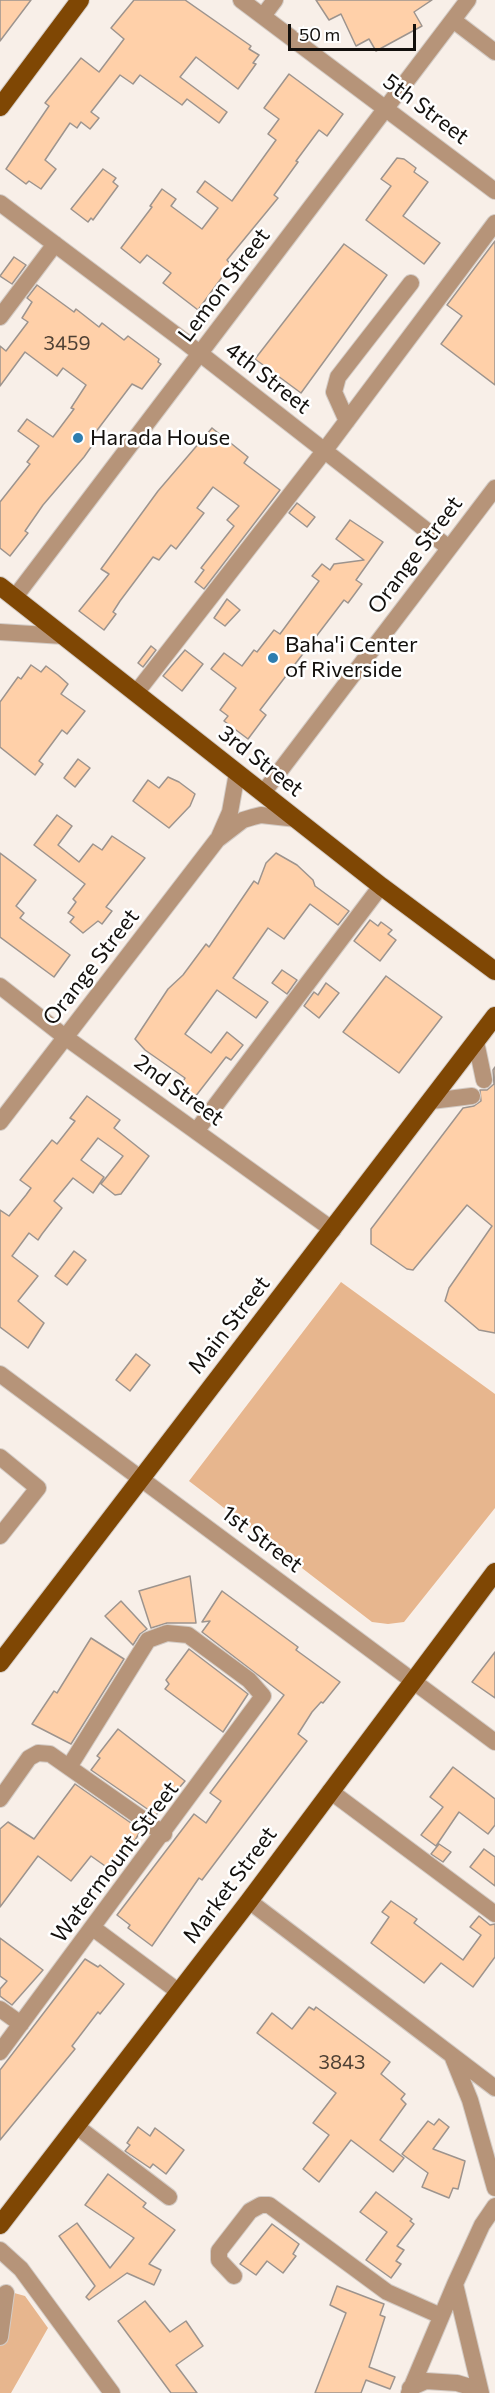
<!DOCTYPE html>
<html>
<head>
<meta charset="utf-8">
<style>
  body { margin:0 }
  #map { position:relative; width:495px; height:2393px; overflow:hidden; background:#f8efe8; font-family:Commissioner,sans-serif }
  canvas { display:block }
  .scale { position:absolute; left:288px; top:24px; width:128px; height:27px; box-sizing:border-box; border:3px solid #13100d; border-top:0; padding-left:8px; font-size:18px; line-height:21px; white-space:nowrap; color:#13100d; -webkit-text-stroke:4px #fff; paint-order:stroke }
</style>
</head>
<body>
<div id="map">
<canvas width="495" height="2393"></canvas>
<div class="scale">50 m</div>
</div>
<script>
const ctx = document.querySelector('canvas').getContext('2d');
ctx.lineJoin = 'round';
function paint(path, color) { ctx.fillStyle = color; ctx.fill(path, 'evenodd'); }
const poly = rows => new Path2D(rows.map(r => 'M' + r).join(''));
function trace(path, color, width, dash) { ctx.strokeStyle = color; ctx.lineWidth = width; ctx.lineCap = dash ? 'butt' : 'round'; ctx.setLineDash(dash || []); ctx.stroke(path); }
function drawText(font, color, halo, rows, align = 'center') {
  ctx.font = font + ' Commissioner,sans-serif'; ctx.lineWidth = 5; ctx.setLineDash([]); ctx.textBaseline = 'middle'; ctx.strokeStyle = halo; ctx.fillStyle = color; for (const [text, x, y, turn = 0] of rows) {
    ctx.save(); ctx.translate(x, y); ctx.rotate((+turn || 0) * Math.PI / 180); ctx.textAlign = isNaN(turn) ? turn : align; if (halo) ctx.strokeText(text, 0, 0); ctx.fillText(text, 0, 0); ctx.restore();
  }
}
paint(poly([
  [341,1282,495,1394,495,1508,404,1622,388,1624,372,1622,189,1481],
  [0,2289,25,2296,48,2328,11,2393,0,2393]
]), '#e7b68e');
const building = poly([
  [0,0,31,0,0,41,0,0],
  [134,0,185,0,251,46,249,49,259,55,253,63,256,64,238,89,196,57,180,77,227,112,219,123,187,99,182,105,140,75,133,84,120,75,91,112,99,118,90,129,81,122,77,128,70,123,45,160,56,169,41,189,29,181,26,184,6,169,49,106,45,103,81,58,99,72,124,39,111,28,134,0],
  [316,0,432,0,414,12,422,26,376,51,369,39,356,46,341,14,329,20,316,0],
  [289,74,343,114,327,136,319,130,296,161,298,162,274,195,278,198,227,260,231,265,198,310,163,283,171,273,147,255,140,263,121,248,152,207,150,206,162,189,176,199,171,206,202,229,218,208,197,192,205,181,232,201,276,140,268,134,279,119,264,108,289,74],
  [397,158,404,159,416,168,414,172,428,182,403,216,440,243,424,264,366,220,391,186,381,179,397,158],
  [103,169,116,178,113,182,118,186,93,220,91,218,88,222,71,209,103,169],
  [495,241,495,385,441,344,462,316,447,305,495,241],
  [344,244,387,275,301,393,255,359,344,244],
  [14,257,26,265,12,284,0,276,14,257],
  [37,285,74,312,76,309,99,327,102,323,124,340,128,336,159,359,158,362,161,364,142,389,132,384,92,437,96,440,84,457,43,505,25,531,28,533,10,556,0,548,0,502,30,464,27,462,39,446,18,431,27,419,53,437,74,409,71,408,86,385,63,368,57,376,25,352,0,386,0,346,6,351,28,322,22,318,32,302,27,298,37,285],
  [212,428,248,457,244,463,280,490,204,589,195,582,204,570,201,568,234,526,227,520,239,506,213,487,197,508,204,513,176,549,171,545,159,560,153,557,120,601,113,612,116,614,104,630,79,611,109,574,101,569,158,491,212,428],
  [297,503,315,517,307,527,289,513,297,503],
  [350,520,383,542,356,580,362,584,348,603,344,600,260,710,266,715,248,739,224,721,228,716,220,710,236,688,211,669,224,653,242,666,254,650,257,652,274,630,280,634,319,581,312,576,322,564,330,570,334,564,364,560,336,539,350,520],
  [227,599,240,610,225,626,214,618,227,599],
  [151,646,156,650,143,667,138,663,151,646],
  [185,650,203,664,182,691,163,676,185,650],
  [31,665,41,672,46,666,58,675,68,684,61,694,85,711,67,734,62,730,39,761,43,764,35,775,0,747,0,702,18,677,21,679,31,665],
  [78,759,90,768,75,787,64,778,78,759],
  [168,777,179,782,195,794,190,806,169,828,133,801,148,780,159,788,168,777],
  [57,815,72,826,58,845,79,862,93,844,102,850,112,836,145,858,106,907,112,911,102,924,98,921,83,933,70,922,74,917,68,913,76,902,73,899,85,884,34,845,57,815],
  [0,853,36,880,16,906,24,913,20,918,70,955,54,977,0,937,0,853],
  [276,853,297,865,313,880,315,886,349,911,338,925,310,904,284,939,268,928,233,978,268,1002,256,1018,217,990,185,1034,211,1053,227,1032,243,1045,231,1060,226,1057,195,1097,180,1086,185,1078,145,1050,135,1039,168,989,183,975,206,944,209,947,254,881,258,884,266,863,276,853],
  [370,920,378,926,381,922,392,930,388,934,396,940,380,961,354,941,370,920],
  [282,970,297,980,287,994,272,983,282,970],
  [386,976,442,1017,399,1073,343,1032,386,976],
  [326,983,339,993,319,1018,304,1006,314,992,318,995,326,983],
  [495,1067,495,1333,479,1330,445,1301,449,1288,492,1226,467,1205,413,1270,407,1269,371,1244,371,1229,463,1108,474,1106,481,1101,480,1090,487,1090,494,1084,493,1070,495,1067],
  [87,1096,120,1120,114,1128,149,1156,121,1194,115,1195,101,1184,123,1156,98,1138,81,1160,104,1177,93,1193,73,1178,54,1201,62,1208,42,1234,38,1240,29,1233,12,1256,38,1276,18,1301,44,1323,28,1348,0,1327,0,1210,9,1216,26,1195,31,1188,20,1180,52,1140,57,1144,75,1121,70,1118,87,1096],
  [74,1251,86,1260,67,1285,55,1276,74,1251],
  [136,1354,150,1365,130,1391,116,1380,136,1354],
  [190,1576,196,1623,167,1623,151,1628,139,1591,190,1576],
  [222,1591,298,1647,296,1650,340,1682,323,1703,321,1702,312,1712,298,1734,307,1741,202,1880,199,1878,152,1946,128,1928,130,1925,117,1915,194,1814,206,1823,221,1801,210,1793,284,1695,202,1632,210,1621,202,1622,222,1591],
  [121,1601,147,1629,140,1634,133,1645,105,1616,121,1601],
  [91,1638,124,1659,71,1744,32,1724,54,1691,57,1693,91,1638],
  [189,1649,248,1694,223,1732,165,1689,169,1684,166,1680,189,1649],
  [495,1652,495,1698,472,1682,495,1652],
  [118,1729,185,1781,156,1815,91,1770,100,1758,97,1756,118,1729],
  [453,1767,495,1799,495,1825,488,1834,459,1812,436,1846,421,1835,443,1807,430,1797,453,1767],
  [75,1784,141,1830,131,1847,134,1849,115,1873,91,1856,71,1881,38,1856,0,1907,0,1829,8,1822,34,1839,75,1784],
  [439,1844,451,1852,443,1862,431,1854,439,1844],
  [484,1849,495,1857,495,1886,470,1867,484,1849],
  [391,1901,417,1919,414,1923,463,1960,481,1935,470,1927,479,1916,490,1925,495,1924,495,1957,473,1987,441,1963,424,1983,371,1943,389,1917,382,1912,391,1901],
  [0,1938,43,1970,12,2005,0,1996,0,1989,7,1981,0,1976,0,1938],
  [85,1959,98,1967,100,1965,124,1984,100,2014,98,2012,72,2046,75,2049,0,2140,0,2070,85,1959],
  [309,2007,314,2010,316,2007,390,2062,381,2074,405,2094,401,2099,406,2104,380,2140,404,2158,393,2172,351,2140,319,2182,303,2169,329,2135,313,2123,336,2093,257,2033,272,2013,292,2029,309,2007],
  [439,2119,449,2127,433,2149,465,2161,458,2189,453,2188,449,2198,422,2187,428,2173,402,2154,428,2121,434,2125,439,2119],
  [138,2127,150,2136,155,2128,184,2150,166,2174,153,2164,150,2168,125,2151,130,2145,127,2143,138,2127],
  [108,2174,146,2203,143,2207,175,2230,149,2264,161,2270,154,2285,127,2273,89,2300,86,2297,95,2286,59,2236,77,2223,110,2268,134,2238,85,2205,108,2174],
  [376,2192,412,2219,410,2221,414,2224,397,2246,404,2250,396,2261,401,2264,391,2278,366,2260,387,2232,360,2212,376,2192],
  [272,2224,299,2244,293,2254,296,2256,283,2273,267,2261,256,2275,240,2264,272,2224],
  [337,2286,384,2304,380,2315,385,2317,369,2367,395,2377,390,2389,366,2380,361,2393,315,2393,346,2313,330,2305,337,2286],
  [145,2301,170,2332,186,2321,203,2346,176,2365,197,2393,171,2393,118,2321,145,2301]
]);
paint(building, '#ffd0a9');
trace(building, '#9d948e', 1.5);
const minor = poly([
  [241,0,495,191],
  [263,16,275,0],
  [453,20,495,52],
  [0,203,184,341,449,548],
  [0,317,55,244],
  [347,421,334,392,338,377,411,283],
  [15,597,468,0],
  [0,632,63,636],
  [136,693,325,450,495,223],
  [263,793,495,488],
  [219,837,230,812,237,773],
  [0,986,65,1037,333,1230],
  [476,1042,484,1080],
  [431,1101,472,1096],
  [0,1122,217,840,243,820,253,817,261,815,297,819],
  [197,1130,381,886],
  [0,1374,495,1742],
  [0,1457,38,1488,0,1536],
  [330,1791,495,1914],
  [0,1799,29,1758,38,1753,50,1754,164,1834],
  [249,1901,495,2088],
  [93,1928,179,1992],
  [0,2009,21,2024],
  [0,2052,263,1696,249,1680,188,1635,167,1633,148,1640,69,1767],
  [453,2058,470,2100,495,2188],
  [76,2126,169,2197],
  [0,2250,21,2269,112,2393],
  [234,2276,219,2260,219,2251,250,2211,261,2205,269,2205,387,2292,441,2316],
  [455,2284,481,2393],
  [0,2337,6,2293],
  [410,2388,426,2381,457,2383,480,2390],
  [409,2393,455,2284,482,2225,495,2206]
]);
const major = poly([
  [0,107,80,0],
  [0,586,381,886,495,971],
  [0,1663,495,1016],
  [0,2225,249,1901,495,1572]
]);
trace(minor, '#d3cbc5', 18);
trace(major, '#d3cbc5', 20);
trace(minor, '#b69479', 16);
trace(major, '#7f4704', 18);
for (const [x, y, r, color] of [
  [78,438,6,"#2e7daf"],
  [273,658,6,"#2e7daf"]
]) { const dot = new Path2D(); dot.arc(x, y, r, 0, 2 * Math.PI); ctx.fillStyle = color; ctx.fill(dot); trace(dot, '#fff', 2); }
drawText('20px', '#4e4034', null, [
  ["3459",67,343],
  ["3843",342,2062]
]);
drawText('22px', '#13100d', '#fff', [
  ["5th Street",426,109,37],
  ["Lemon Street",224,285,-53],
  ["4th Street",268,378,38],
  ["Orange Street",415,555,-53],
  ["3rd Street",261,761,38],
  ["Orange Street",91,967,-52],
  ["2nd Street",179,1090,36],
  ["Main Street",229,1325,-52],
  ["1st Street",262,1539,37],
  ["Watermount Street",115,1862,-53],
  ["Market Street",230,1885,-53]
]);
drawText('22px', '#13100d', '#fff', [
  ["Harada House",90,438],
  ["Baha'i Center",285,645],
  ["of Riverside",285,670]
], 'left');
</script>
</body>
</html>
